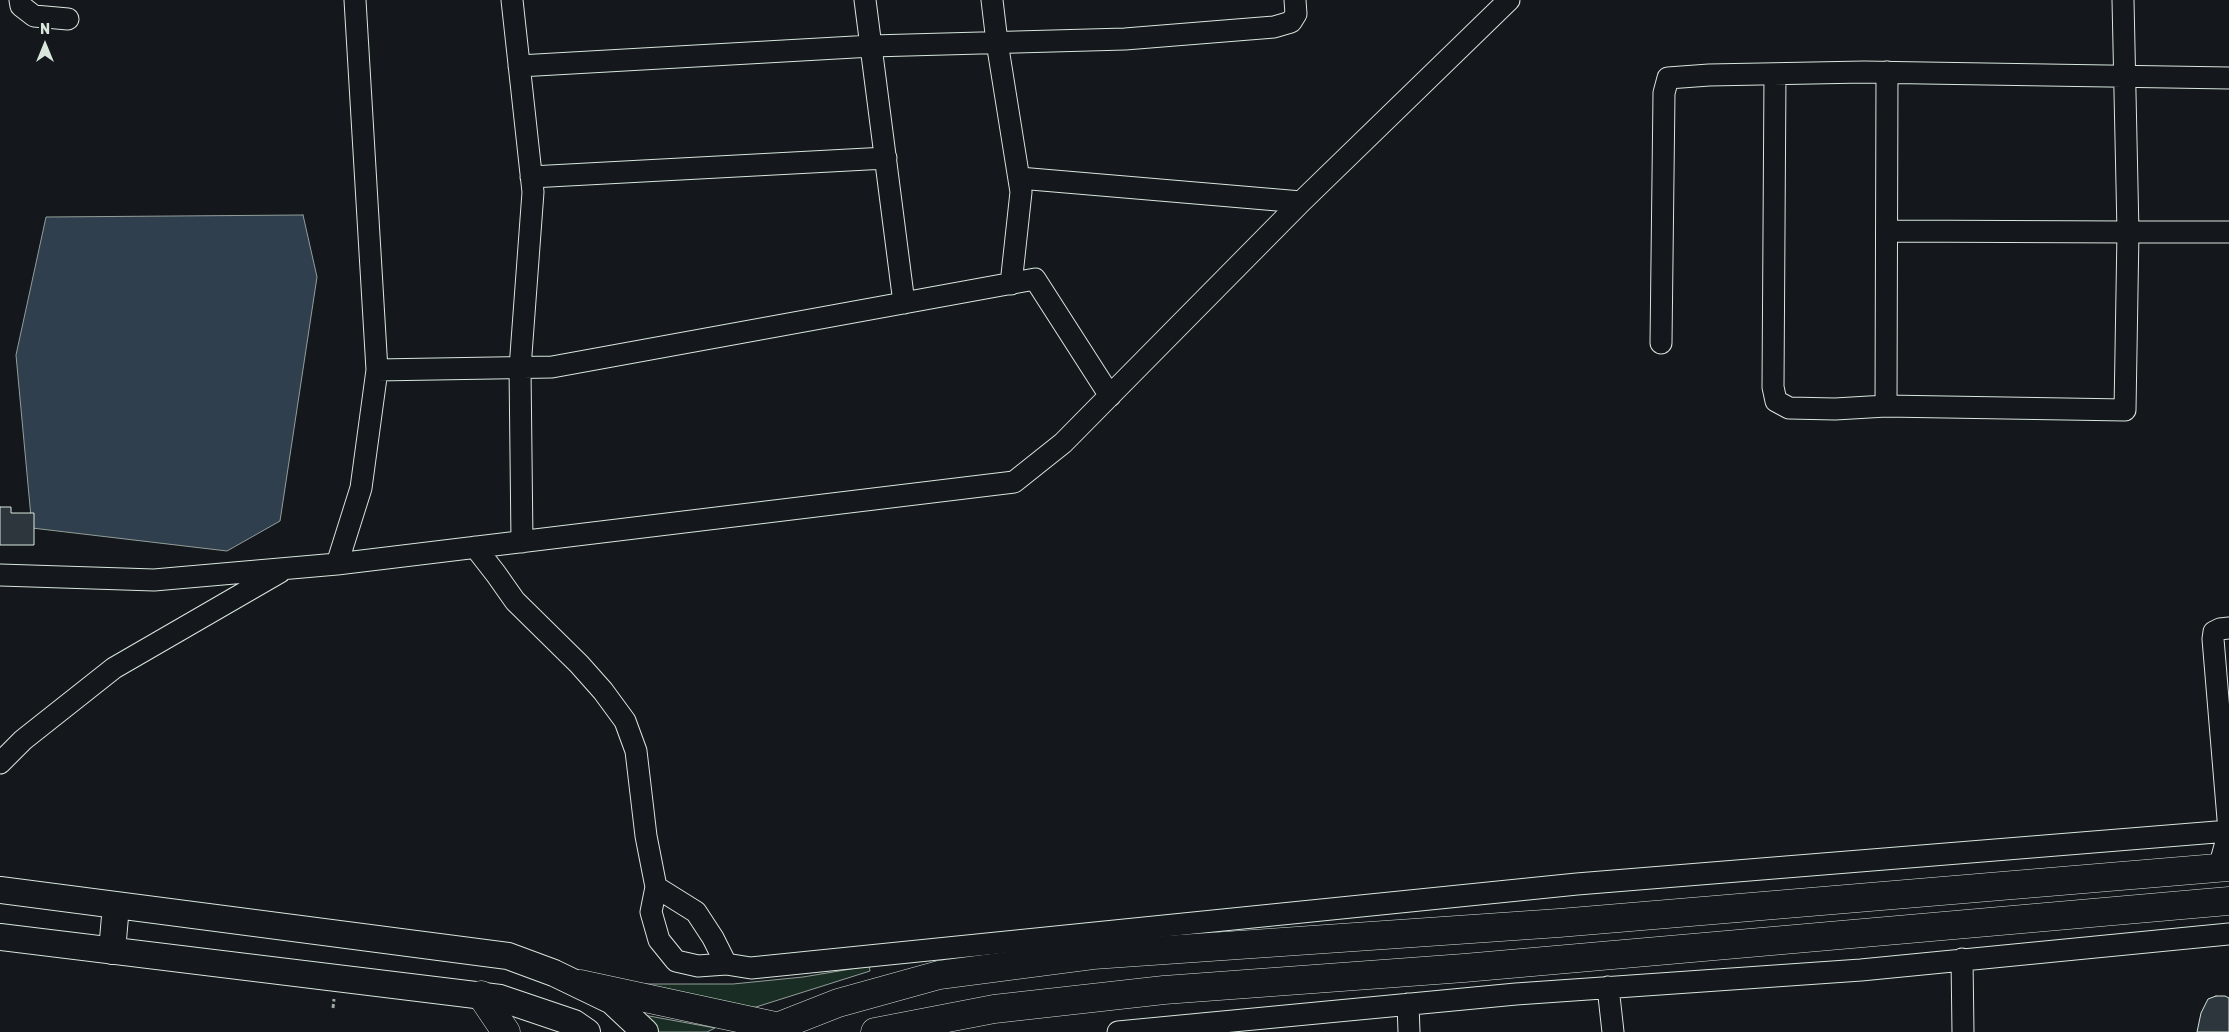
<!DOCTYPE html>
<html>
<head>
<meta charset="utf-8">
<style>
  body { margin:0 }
  #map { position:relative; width:2229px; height:1032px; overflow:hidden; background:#14181c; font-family:Rubik,sans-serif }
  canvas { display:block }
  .north { position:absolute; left:20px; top:20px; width:50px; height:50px; -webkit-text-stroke:4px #14181c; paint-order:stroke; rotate:0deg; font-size:14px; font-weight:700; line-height:20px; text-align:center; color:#d8e6dc }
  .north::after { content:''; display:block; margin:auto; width:18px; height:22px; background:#d8e6dc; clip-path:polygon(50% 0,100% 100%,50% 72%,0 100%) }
</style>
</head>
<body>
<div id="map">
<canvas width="2229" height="1032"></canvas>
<div class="north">N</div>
</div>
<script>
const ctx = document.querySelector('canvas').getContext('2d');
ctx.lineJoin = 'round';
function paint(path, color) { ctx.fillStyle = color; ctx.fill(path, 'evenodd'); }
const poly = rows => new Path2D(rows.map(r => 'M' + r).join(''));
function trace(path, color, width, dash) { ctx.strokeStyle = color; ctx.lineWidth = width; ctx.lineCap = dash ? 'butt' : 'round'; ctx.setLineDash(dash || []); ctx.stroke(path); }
const green = poly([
  [869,966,870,971,756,1007,747,1008,629,984,733,984,803,977,869,966],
  [638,1014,715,1028,707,1032,652,1032,638,1014]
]);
paint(green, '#1a2d24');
trace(green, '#939e99', 1);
const water = poly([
  [303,215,317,277,280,521,227,551,32,528,16,355,46,217,303,215]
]);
paint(water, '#2f3f4d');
trace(water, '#939e99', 1);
const building = poly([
  [0,507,11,507,11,513,34,513,34,545,0,545,0,507],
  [2216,996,2225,996,2229,998,2229,1032,2197,1032,2201,1013,2208,999,2216,996]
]);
paint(building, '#2c363c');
trace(building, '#d8e6dc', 1);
const minor = poly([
  [20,0,21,6,34,16,68,19],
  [512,0,533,192,520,368,522,542],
  [865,0,904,303],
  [992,0,997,42,1021,192,1011,284],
  [2123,0,2128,232,2229,232],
  [519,66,872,46,1125,39,1274,27,1291,22,1296,14,1295,0],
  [1775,74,1773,387,1776,401,1789,408,1835,409,1886,406,1887,72],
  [531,177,886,158],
  [1019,178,1301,202],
  [1661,343,1664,93,1668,78,1709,75,1864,72,2229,78],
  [377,370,552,367,1035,279,1110,396],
  [1886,406,2125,410,2128,232,1887,231],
  [475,547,496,574,515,601,579,664,603,691,625,721,636,751,646,836,656,887],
  [337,564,361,488,377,370,355,0],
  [0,575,154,580,337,564,1014,482,1063,443,1301,202,1509,0],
  [2229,628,2220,629,2214,632,2213,639,2229,831],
  [0,763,23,740,114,668,280,572],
  [2219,868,2229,831],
  [1962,959,1963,1032],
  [726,964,713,938,696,912,656,887,651,912,659,940,676,961,698,966,726,964,751,968,1577,884,2229,831],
  [1608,987,1613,1032],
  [1408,1004,1409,1032],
  [1118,1032,1516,994,1861,970,2229,934]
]);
const major = poly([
  [0,890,508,956,554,973,612,1001,645,1032],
  [0,937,500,998,574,1023,587,1032],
  [112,951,116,905]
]);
const highway = poly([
  [580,984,775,1026],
  [481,995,506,1032],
  [764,1032,838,1003,939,975,1093,955,1559,923,2229,867],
  [875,1032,994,1009,1164,990,1464,968,2229,901]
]);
trace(minor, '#d8e6dc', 23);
trace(major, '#d8e6dc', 28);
trace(highway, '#d8e6dc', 29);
trace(poly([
  [333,1008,334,999]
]), '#9da8a2', 3, [4, 2.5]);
trace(minor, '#14181c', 21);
trace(major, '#14181c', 26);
trace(highway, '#14181c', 28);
</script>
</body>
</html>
